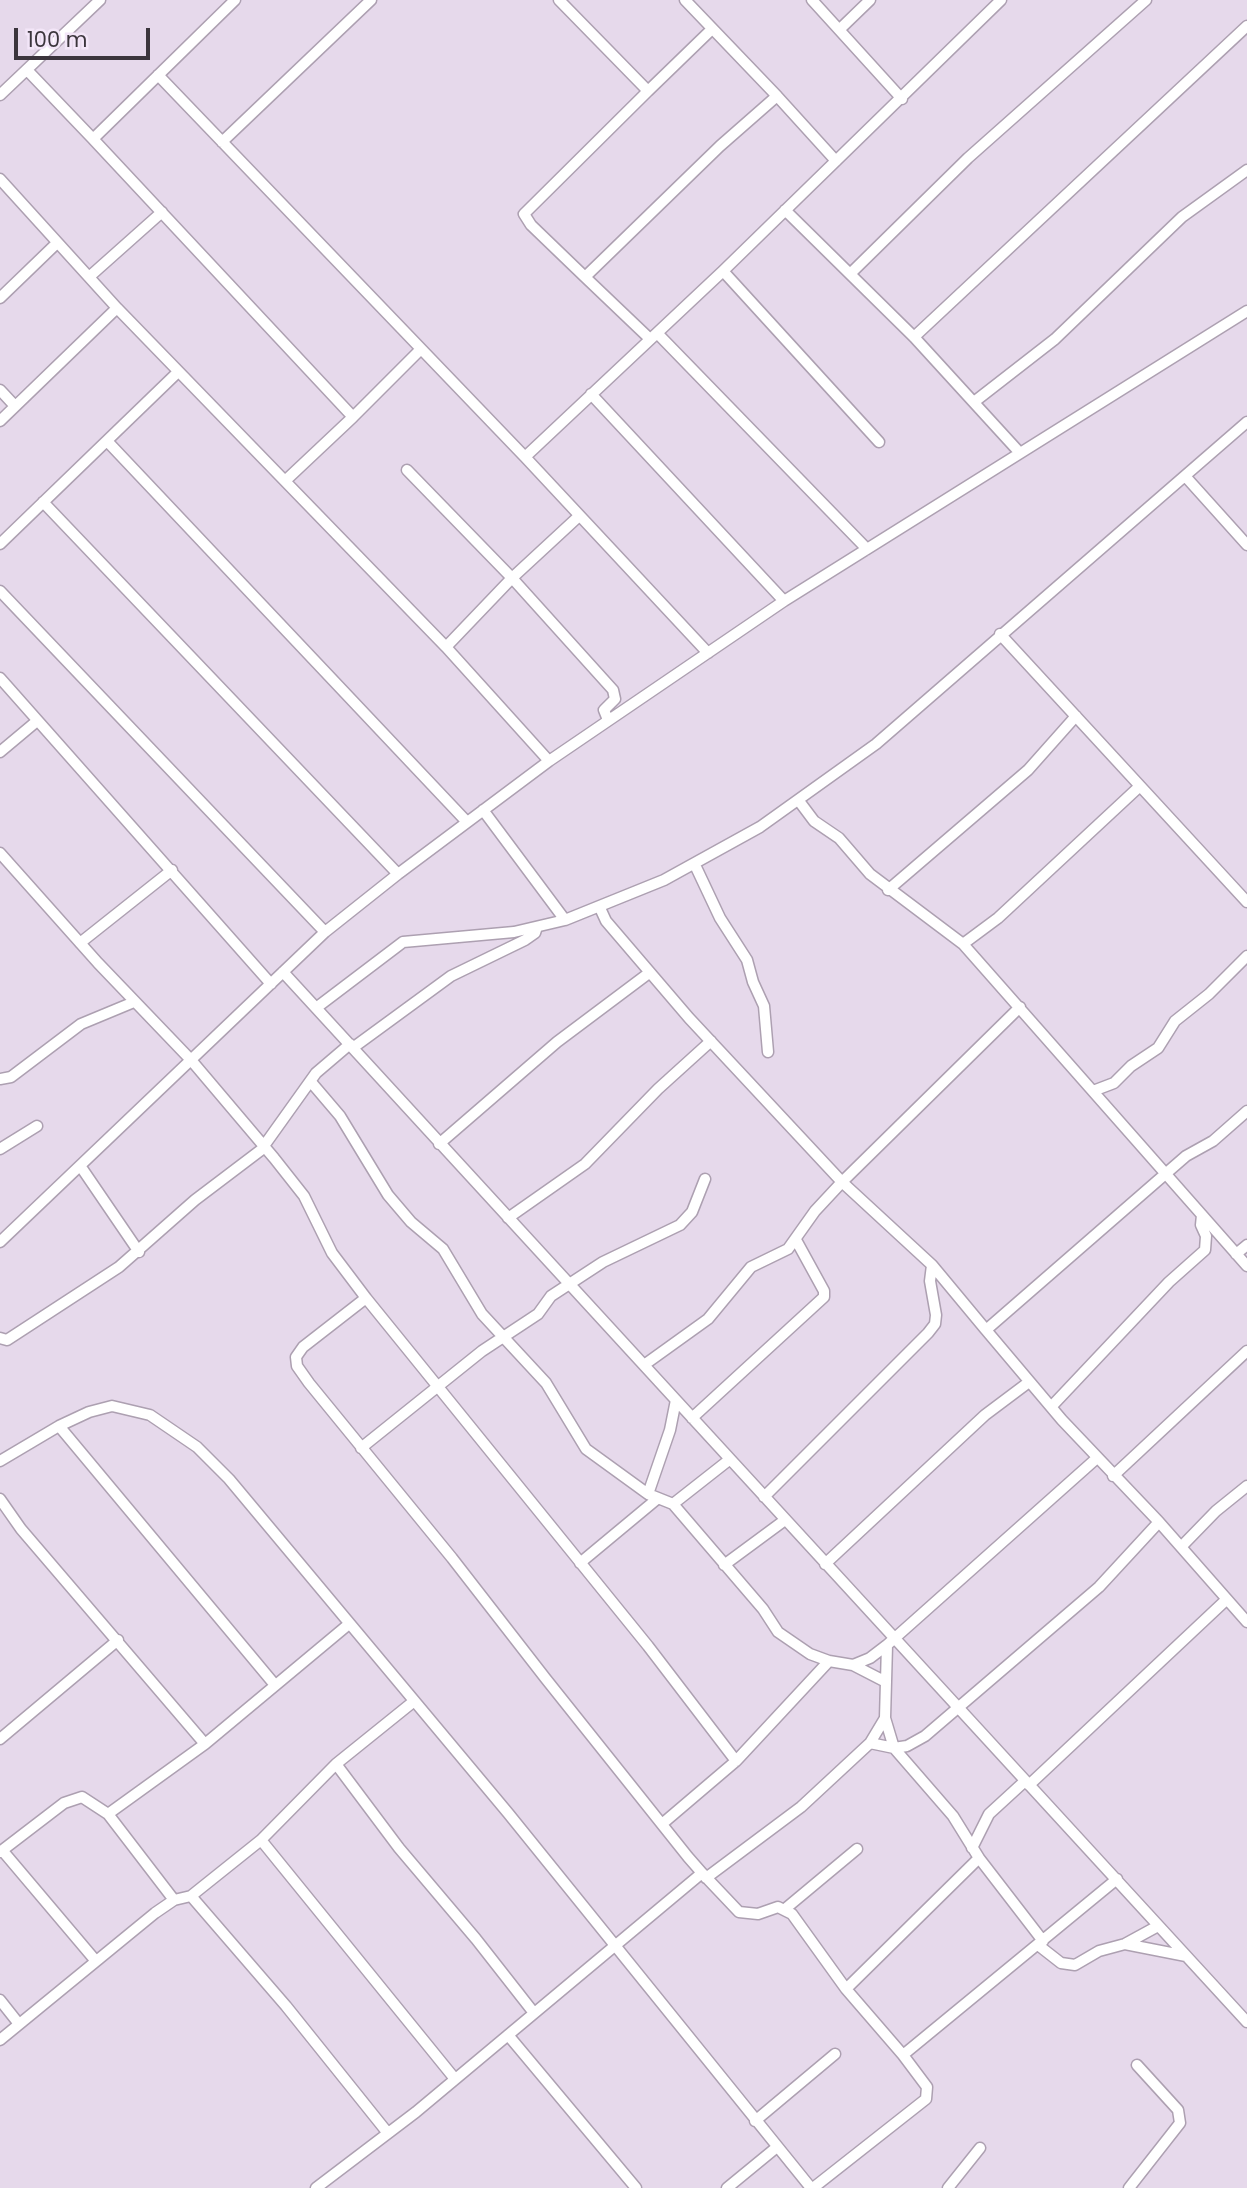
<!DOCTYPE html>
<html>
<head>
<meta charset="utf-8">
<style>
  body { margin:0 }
  #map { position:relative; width:1247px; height:2188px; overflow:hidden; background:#e6d9eb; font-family:Poppins,sans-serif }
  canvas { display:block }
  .scale { position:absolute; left:14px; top:28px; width:136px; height:32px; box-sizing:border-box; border:4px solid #3b353c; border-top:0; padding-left:9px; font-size:21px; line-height:24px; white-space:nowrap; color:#3b353c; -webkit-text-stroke:5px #f3e6f8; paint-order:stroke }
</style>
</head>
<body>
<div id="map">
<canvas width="1247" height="2188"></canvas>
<div class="scale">100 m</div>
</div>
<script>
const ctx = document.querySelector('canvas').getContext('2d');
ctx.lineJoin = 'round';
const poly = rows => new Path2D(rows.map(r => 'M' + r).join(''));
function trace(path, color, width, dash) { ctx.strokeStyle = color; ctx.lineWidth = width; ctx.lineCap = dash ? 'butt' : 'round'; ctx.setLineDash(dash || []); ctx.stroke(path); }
const minor = poly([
  [559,0,648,91,712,29],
  [685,0,777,96],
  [812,0,902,99],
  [840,29,870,0],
  [27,70,93,139,235,0],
  [158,75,525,457,708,653],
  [0,95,100,0],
  [93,139,353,417,285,481],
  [222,142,371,0],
  [0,179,117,308,446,647,549,761],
  [785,210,914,337,1020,453],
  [723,271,879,442],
  [851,273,968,158,1146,0],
  [89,277,162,212],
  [585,277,531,225,524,214,648,91],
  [0,298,57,243],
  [657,333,867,549],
  [914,337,1247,26],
  [650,339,585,277,720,146,777,96,836,161],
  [0,390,15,406],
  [591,394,784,601],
  [974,402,1055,339,1182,217,1247,170],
  [353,417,420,350],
  [0,421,117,308],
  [107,441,467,822],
  [525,457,723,271,1001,0],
  [407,470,512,578,613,690,615,699,604,710,608,720],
  [1185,476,1247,545],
  [43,502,398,874],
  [0,544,178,372],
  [0,591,325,932],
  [1000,634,1247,902],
  [446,647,512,578,578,517],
  [0,678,271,984],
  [0,752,37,721],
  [799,801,814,821,839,838,870,874,963,944,1247,1266],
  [483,810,565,920],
  [0,853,98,963,191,1060,274,1158,304,1196,332,1253,366,1298],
  [695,865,720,918,747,960,753,982,764,1006,768,1052],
  [888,890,1028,770,1076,716],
  [600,908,606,921,689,1018,842,1182,932,1265,986,1330],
  [80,943,172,870],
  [963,944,998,918,1140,786],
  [283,972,1247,2022],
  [316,1008,403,942,514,932,565,920,664,880,760,827,876,744,1247,422],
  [354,1047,451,976,525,940,535,933,537,927],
  [0,1079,11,1077,81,1024,134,1002],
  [311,1082,340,1116,388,1195,411,1222,443,1249,482,1314,546,1383,586,1449,648,1494,673,1504],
  [1093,1091,1114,1083,1131,1066,1158,1048,1175,1021,1209,994,1247,956],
  [1247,1111,1213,1141,1186,1156,986,1330,1062,1420,1159,1522,1247,1622],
  [439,1144,557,1042,649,973],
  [0,1149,37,1126],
  [81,1167,139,1252],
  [508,1218,585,1164,658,1089,711,1041],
  [0,1242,325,932,398,874,549,761,784,601,1247,311],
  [1236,1254,1247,1245],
  [0,1338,7,1340,119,1267,195,1200,261,1150,316,1073,350,1044],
  [644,1365,708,1319,751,1267,788,1249,815,1211,842,1182,1020,1007],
  [1051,1407,1169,1282,1205,1250,1206,1236,1201,1225,1202,1215],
  [692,1418,824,1297,824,1291,796,1240],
  [59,1426,275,1685],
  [361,1448,482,1351,538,1314,551,1296,603,1262,680,1225,692,1212,705,1179],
  [729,1460,673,1504,763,1609,778,1632,810,1654,829,1661],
  [0,1461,59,1426,89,1412,112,1406,150,1415,197,1447,229,1479,508,1813,811,2188],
  [1113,1476,1247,1351],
  [648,1494,670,1430,676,1400],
  [764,1497,928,1333,935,1324,936,1315,930,1281,932,1265],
  [0,1499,21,1529,205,1744],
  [1181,1547,1216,1511,1247,1486],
  [580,1563,657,1499],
  [825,1564,985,1415,1029,1382],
  [724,1565,785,1520],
  [853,1665,886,1682],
  [0,1739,118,1640],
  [870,1743,894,1748,907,1746,925,1736,1099,1587,1159,1522],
  [736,1761,829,1661,853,1665,870,1658,887,1645],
  [336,1764,399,1848,476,1939,534,2013],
  [1029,1785,1226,1600],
  [108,1814,205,1744,349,1624],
  [261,1840,455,2079],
  [972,1848,989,1814,1025,1781],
  [2,1850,95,1960],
  [0,1852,64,1803,82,1797,108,1814,174,1900],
  [979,1858,1043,1941],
  [702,1873,739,1912,758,1914,778,1907,792,1914,846,1989,903,2055],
  [706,1878,801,1807,870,1743,885,1718],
  [191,1896,286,2006,387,2132],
  [785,1909,857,1849],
  [1125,1944,1186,1956],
  [1038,1945,1061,1963,1075,1965,1099,1951,1125,1944,1158,1926],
  [846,1989,979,1858,953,1816,894,1748,885,1718,887,1645,1097,1458],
  [0,2000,19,2024],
  [508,2035,636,2188],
  [0,2040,155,1913,174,1900,191,1896,261,1840,336,1764,413,1702],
  [755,2121,835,2054],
  [316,2188,416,2112,702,1873,688,1857,546,1679,452,1558,309,1383,297,1366,296,1357,303,1347,366,1298,648,1646,736,1761,662,1824],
  [727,2188,777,2147],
  [813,2188,926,2099,927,2087,903,2055,1117,1879],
  [948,2188,980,2148],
  [1129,2188,1180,2123,1178,2110,1137,2065]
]);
trace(minor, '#ada0b1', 13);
trace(minor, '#fff', 10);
</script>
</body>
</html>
